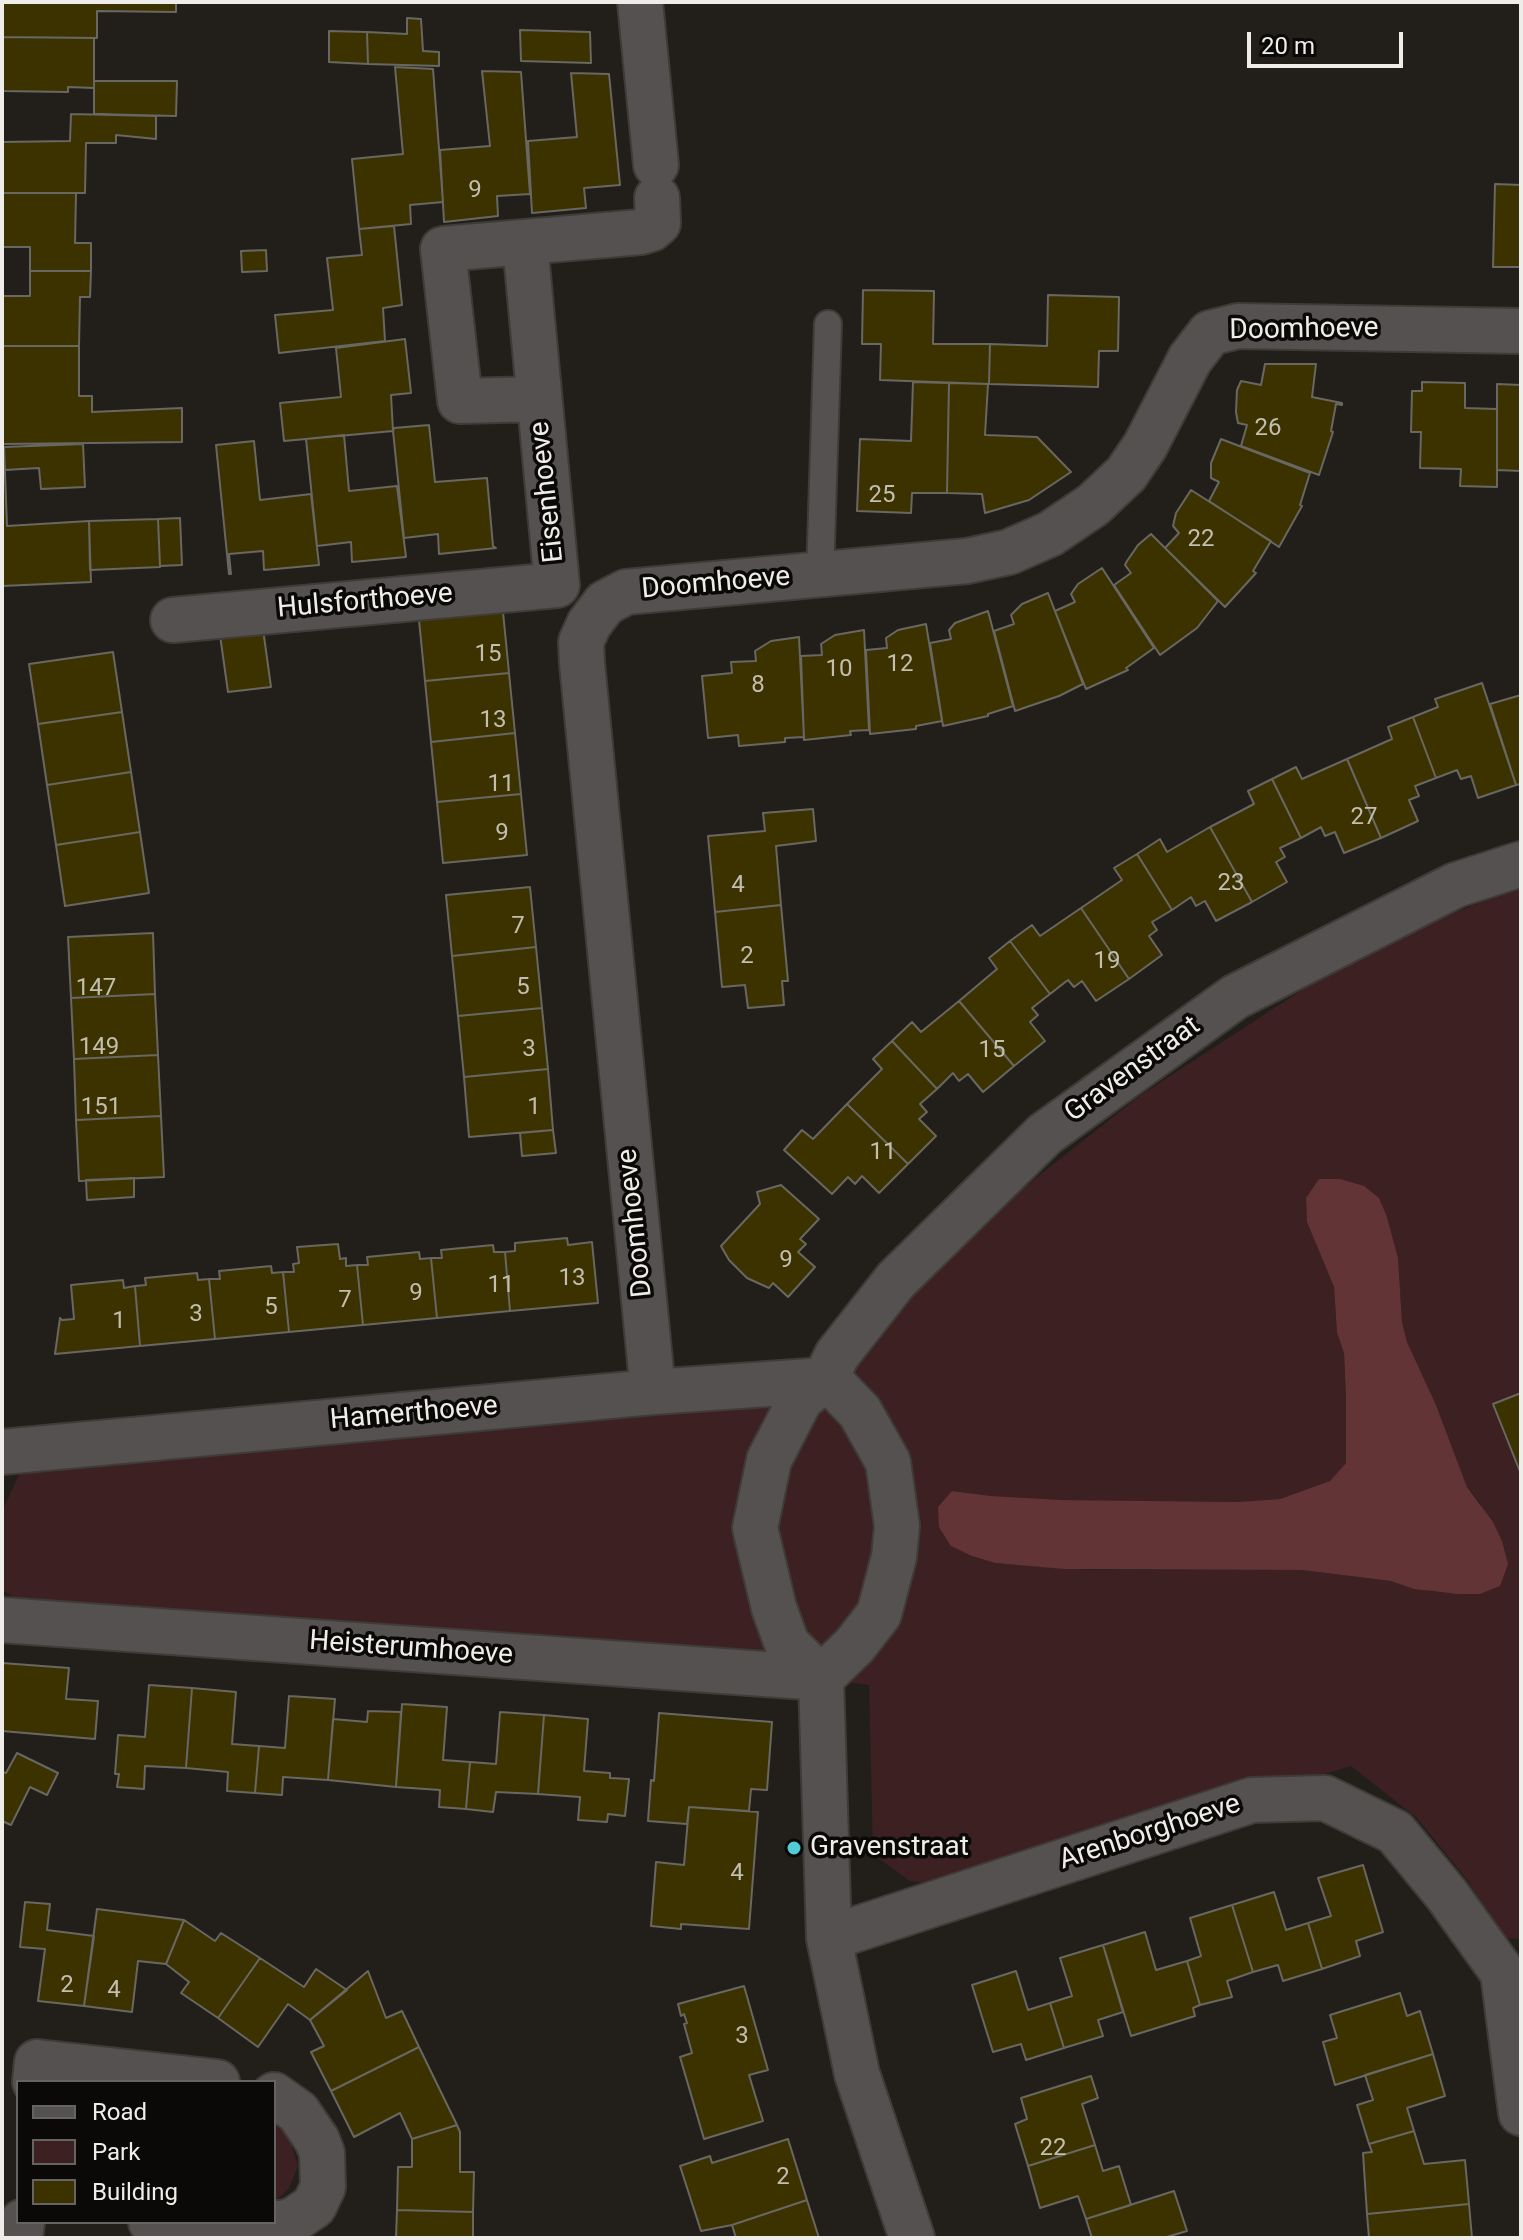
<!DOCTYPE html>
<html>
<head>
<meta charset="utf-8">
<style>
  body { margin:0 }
  #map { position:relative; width:1523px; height:2240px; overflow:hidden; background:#221f1b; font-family:Roboto,sans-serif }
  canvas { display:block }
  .frame { position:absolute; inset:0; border:4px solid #efedea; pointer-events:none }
  .legend { position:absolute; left:16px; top:2080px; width:260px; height:144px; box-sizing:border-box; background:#0b0907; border:2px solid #666462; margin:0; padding:10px 14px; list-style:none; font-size:24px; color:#efedea }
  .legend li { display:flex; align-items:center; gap:16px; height:40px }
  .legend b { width:40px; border:2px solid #666462 }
  .scale { position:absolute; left:1247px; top:32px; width:156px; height:36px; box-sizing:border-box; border:4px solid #efedea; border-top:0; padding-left:10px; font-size:24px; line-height:28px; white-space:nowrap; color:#efedea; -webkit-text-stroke:6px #0b0907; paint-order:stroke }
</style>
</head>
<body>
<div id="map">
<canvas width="1523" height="2240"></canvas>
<div class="frame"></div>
<ul class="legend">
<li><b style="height:10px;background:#545150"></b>Road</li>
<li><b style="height:22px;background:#3d2122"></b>Park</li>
<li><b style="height:22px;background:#3c3200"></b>Building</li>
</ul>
<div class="scale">20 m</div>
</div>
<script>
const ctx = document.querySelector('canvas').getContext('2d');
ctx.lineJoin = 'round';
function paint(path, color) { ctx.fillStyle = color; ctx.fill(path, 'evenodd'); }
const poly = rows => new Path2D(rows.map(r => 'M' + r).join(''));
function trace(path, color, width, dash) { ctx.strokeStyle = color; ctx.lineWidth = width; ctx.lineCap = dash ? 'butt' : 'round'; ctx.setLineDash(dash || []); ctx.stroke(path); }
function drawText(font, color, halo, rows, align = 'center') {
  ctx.font = font + ' Roboto,sans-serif'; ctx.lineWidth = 7; ctx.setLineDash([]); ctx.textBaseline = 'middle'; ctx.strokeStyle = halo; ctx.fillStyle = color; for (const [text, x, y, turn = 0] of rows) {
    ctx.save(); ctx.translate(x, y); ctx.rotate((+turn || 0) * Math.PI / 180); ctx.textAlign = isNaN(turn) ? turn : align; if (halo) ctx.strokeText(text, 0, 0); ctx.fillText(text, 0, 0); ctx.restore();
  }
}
paint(poly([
  [1521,884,1521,1939,1503,1938,1468,1881,1417,1818,1351,1766,953,1886,910,1881,873,1854,869,1685,566,1644,30,1607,2,1590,4,1507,20,1473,58,1461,761,1393,874,1335,984,1219,1141,1095,1348,960],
  [1319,1179,1387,1217,1398,1258,1402,1322,1407,1342,1436,1405,1467,1487,1481,1504,1480,1594,1435,1592,1391,1581,1302,1570,1089,1570,995,1563,972,1556,952,1491,991,1496,1062,1500,1238,1502,1280,1499,1330,1481,1346,1463,1346,1397,1344,1353,1337,1333,1334,1287,1307,1222,1306,1199],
  [274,2117,291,2144,298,2166,289,2188,274,2203]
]), '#3d2122');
paint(poly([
  [1319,1179,1340,1179,1364,1186,1379,1198,1387,1217,1398,1258,1402,1322,1407,1342,1436,1405,1467,1487,1493,1522,1502,1541,1508,1564,1500,1586,1480,1594,1458,1594,1414,1589,1391,1581,1302,1570,1064,1569,995,1563,972,1556,951,1546,939,1527,938,1507,952,1491,991,1496,1062,1500,1238,1502,1280,1499,1330,1481,1346,1463,1346,1397,1344,1353,1337,1333,1334,1287,1307,1222,1306,1198]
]), '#623436');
const building = poly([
  [2,2,176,2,176,12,97,11,97,38,2,37,2,2],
  [407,18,421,19,423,51,439,52,439,66,368,64,367,32,407,34,407,18],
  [520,30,590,32,591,63,521,61,520,30],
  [329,31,367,32,368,64,329,62,329,31],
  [2,37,94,38,94,88,68,87,68,92,2,91,2,37],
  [395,67,433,69,443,202,410,205,411,224,359,229,352,159,403,154,395,67],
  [482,71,521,72,530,194,497,196,498,216,444,222,440,150,490,146,482,71],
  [571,73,609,74,620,185,584,188,586,208,532,213,528,141,577,137,571,73],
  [94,81,177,81,176,116,94,114,94,81],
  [71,114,156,116,156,139,116,135,116,143,86,143,85,193,2,193,2,142,70,141,71,114],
  [1495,184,1521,185,1521,267,1493,267,1495,184],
  [2,193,76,193,75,243,91,243,91,271,30,271,30,247,2,247,2,193],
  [394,226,402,305,383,308,385,341,279,353,275,315,333,310,327,258,362,255,359,229,394,226],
  [266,250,267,271,242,272,241,251,266,250],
  [30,271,91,271,90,297,80,297,79,346,2,346,2,296,30,296,30,271],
  [863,290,934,291,933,344,990,344,989,384,880,380,881,344,862,344,863,290],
  [1048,295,1119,297,1118,351,1099,351,1098,387,989,384,990,344,1047,346,1048,295],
  [405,339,411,393,391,395,393,431,284,441,280,403,341,397,336,348,405,339],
  [2,346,79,346,79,396,92,396,92,412,182,408,182,442,2,444,2,346],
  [1265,364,1316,364,1312,397,1342,403,1342,405,1336,404,1331,431,1333,432,1319,475,1241,446,1247,425,1238,423,1236,412,1237,390,1241,381,1261,385,1265,364],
  [913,382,949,383,947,493,912,493,911,513,857,511,860,439,911,441,913,382],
  [1422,382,1465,383,1465,408,1497,409,1497,487,1460,486,1461,469,1420,468,1421,432,1411,432,1412,391,1422,391,1422,382],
  [949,383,988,384,985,435,1037,437,1071,472,1029,500,985,513,982,494,947,493,949,383],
  [1497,384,1521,385,1521,471,1497,470,1497,384],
  [429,425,435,482,487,478,493,546,496,548,439,554,438,534,404,538,393,431,394,428,429,425],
  [344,435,349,491,397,486,406,557,352,562,351,542,317,546,306,439,344,435],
  [1221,439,1310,473,1300,505,1302,506,1279,547,1209,501,1219,482,1211,478,1211,463,1221,439],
  [254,441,260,500,311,494,319,565,264,570,263,551,229,554,231,574,229,574,216,445,254,441],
  [83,444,85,487,41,489,39,468,5,470,4,447,83,444],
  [2,447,4,447,7,526,89,521,91,582,2,586,2,447],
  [1191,490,1271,541,1253,571,1256,573,1225,607,1165,548,1179,533,1173,526,1176,513,1191,490],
  [180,518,182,565,160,566,158,519,180,518],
  [158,519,160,567,90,570,89,521,158,519],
  [1151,534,1218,601,1197,628,1160,655,1114,585,1131,573,1125,565,1127,561,1138,545,1151,534],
  [1102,568,1154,648,1126,668,1128,670,1086,689,1055,611,1075,602,1071,594,1078,584,1102,568],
  [1048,593,1083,684,1059,696,1015,711,994,631,1014,624,1011,615,1022,604,1048,593],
  [988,611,1013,706,988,714,988,716,943,726,930,643,951,639,949,630,955,623,988,611],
  [503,612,509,673,425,681,419,620,503,612],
  [926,624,942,721,916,726,916,729,870,734,866,650,887,648,886,638,898,630,926,624],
  [263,629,271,687,228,692,220,635,263,629],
  [864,630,869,730,850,731,851,735,804,740,801,656,822,655,821,644,835,635,864,630],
  [799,637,804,737,785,738,785,742,739,746,738,735,708,738,702,676,732,673,731,662,756,661,755,651,771,641,799,637],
  [113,652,122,712,38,724,29,664,113,652],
  [509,673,515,733,431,742,425,681,509,673],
  [1482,683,1516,785,1478,798,1471,776,1461,779,1457,770,1436,778,1413,717,1438,707,1435,699,1482,683],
  [1521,695,1521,784,1516,785,1490,704,1521,695],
  [122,712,131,772,47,785,38,724,122,712],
  [1413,717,1436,778,1415,786,1419,796,1409,800,1418,821,1381,838,1347,759,1392,739,1388,727,1413,717],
  [515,733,521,794,437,802,431,742,515,733],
  [1347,759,1381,838,1344,853,1335,832,1325,836,1321,827,1301,838,1272,779,1296,767,1302,779,1347,759],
  [131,772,140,832,56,845,47,785,131,772],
  [1272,779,1301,838,1280,848,1285,857,1276,862,1287,882,1252,902,1210,827,1254,804,1248,791,1272,779],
  [521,794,527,855,443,863,437,802,521,794],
  [813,809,816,841,776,846,781,905,715,912,708,836,765,831,763,813,813,809],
  [1210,827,1252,902,1216,921,1205,901,1196,906,1191,897,1172,910,1137,854,1160,839,1167,852,1210,827],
  [140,832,149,893,65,906,56,845,140,832],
  [1137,854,1172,910,1152,922,1157,930,1149,936,1162,955,1129,979,1081,908,1122,880,1114,868,1137,854],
  [530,887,536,947,452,956,446,895,530,887],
  [781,905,788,981,782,981,784,1005,748,1008,745,985,722,987,715,912,781,905],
  [1081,908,1129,979,1096,1001,1082,981,1074,987,1068,980,1050,994,1010,941,1032,925,1040,936,1081,908],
  [153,933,155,994,71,998,68,937,153,933],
  [1010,941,1050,994,1032,1008,1038,1015,1030,1022,1045,1041,1014,1066,959,1001,997,969,989,958,1010,941],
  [536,947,542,1008,458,1016,452,956,536,947],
  [155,994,158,1055,74,1059,71,998,155,994],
  [959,1001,1014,1066,983,1092,968,1074,959,1081,953,1073,937,1089,892,1041,912,1022,921,1032,959,1001],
  [542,1008,548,1069,464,1077,458,1016,542,1008],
  [892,1041,937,1089,920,1104,927,1112,919,1119,936,1136,908,1164,847,1104,882,1069,873,1059,892,1041],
  [158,1055,161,1116,76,1120,74,1059,158,1055],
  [548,1069,553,1130,469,1137,464,1077,548,1069],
  [847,1104,908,1164,879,1193,862,1176,855,1184,848,1177,832,1194,784,1150,802,1130,813,1139,847,1104],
  [161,1116,164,1177,79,1181,76,1120,161,1116],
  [553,1130,556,1153,522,1156,520,1133,553,1130],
  [134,1178,134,1197,87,1200,86,1180,134,1178],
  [781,1185,819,1219,800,1239,806,1244,798,1252,815,1267,788,1297,773,1283,769,1288,747,1278,729,1260,721,1246,760,1204,757,1192,781,1185],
  [567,1238,568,1245,592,1242,598,1303,510,1311,505,1252,515,1251,515,1243,567,1238],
  [338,1244,340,1259,346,1258,346,1266,357,1265,363,1325,289,1332,283,1272,294,1272,293,1264,299,1263,297,1247,338,1244],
  [493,1245,494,1252,505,1252,510,1311,437,1318,431,1258,442,1258,441,1250,493,1245],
  [419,1252,420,1259,431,1258,437,1318,363,1325,357,1265,368,1265,367,1257,419,1252],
  [271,1266,272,1273,283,1272,289,1332,215,1339,209,1279,220,1279,219,1271,271,1266],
  [197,1273,198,1280,209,1279,215,1339,140,1346,135,1286,146,1285,145,1278,197,1273],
  [123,1280,124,1288,135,1286,140,1346,55,1354,60,1318,62,1320,74,1319,71,1285,123,1280],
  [1521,1393,1521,1474,1493,1404,1521,1393],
  [2,1663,69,1668,66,1699,98,1701,95,1739,2,1731,2,1663],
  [149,1685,192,1688,186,1768,145,1766,144,1789,117,1787,119,1774,115,1774,118,1735,145,1737,149,1685],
  [192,1688,236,1692,232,1744,259,1746,255,1793,227,1791,228,1772,186,1768,192,1688],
  [289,1696,335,1699,328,1780,283,1777,282,1795,255,1793,259,1746,285,1748,289,1696],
  [402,1704,447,1707,443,1760,470,1762,466,1809,439,1807,440,1790,396,1787,402,1704],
  [368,1711,401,1712,396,1787,328,1780,333,1719,367,1722,368,1711],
  [500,1712,544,1715,538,1794,496,1792,493,1812,466,1809,470,1762,496,1764,500,1712],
  [659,1713,772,1722,767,1790,751,1789,749,1811,689,1807,687,1824,648,1821,651,1780,654,1781,659,1713],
  [544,1715,588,1719,584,1771,610,1773,610,1778,629,1779,625,1816,608,1814,607,1822,578,1820,580,1797,538,1794,544,1715],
  [17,1753,58,1773,47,1795,30,1787,11,1825,2,1821,2,1772,6,1773,17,1753],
  [689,1807,758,1812,749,1929,681,1924,681,1929,651,1926,656,1862,684,1865,689,1807],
  [1363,1865,1383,1932,1356,1941,1360,1956,1322,1969,1308,1923,1331,1916,1318,1878,1363,1865],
  [1274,1892,1286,1930,1308,1923,1322,1969,1283,1981,1278,1965,1253,1972,1232,1905,1274,1892],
  [25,1902,50,1904,47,1930,94,1936,84,2006,38,2001,45,1949,20,1947,25,1902],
  [1232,1905,1253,1972,1227,1981,1232,1997,1200,2005,1187,1961,1201,1956,1190,1918,1232,1905],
  [97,1909,184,1920,166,1964,138,1961,132,2012,84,2006,97,1909],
  [184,1920,215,1941,221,1933,260,1958,218,2018,181,1993,189,1982,166,1964,184,1920],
  [1145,1932,1156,1970,1187,1961,1200,2005,1193,2008,1195,2016,1131,2036,1103,1945,1145,1932],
  [1103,1945,1123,2012,1098,2020,1103,2036,1064,2048,1050,2003,1072,1996,1060,1958,1103,1945],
  [260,1958,304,1987,316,1969,347,1990,310,2020,288,2004,258,2047,218,2018,260,1958],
  [368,1971,386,2018,402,2011,419,2047,331,2091,311,2052,324,2046,310,2020,368,1971],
  [1016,1971,1028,2010,1050,2003,1064,2048,1026,2060,1021,2044,993,2052,972,1985,1016,1971],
  [744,1986,768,2070,749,2075,763,2121,704,2139,680,2057,692,2053,684,2024,687,2023,684,2014,681,2016,678,2004,744,1986],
  [1400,1993,1407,2016,1420,2011,1433,2054,1335,2085,1323,2042,1337,2038,1330,2015,1400,1993],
  [419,2047,457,2125,412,2139,400,2113,354,2137,331,2091,419,2047],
  [1433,2054,1445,2096,1407,2108,1414,2131,1369,2144,1357,2105,1373,2100,1365,2075,1433,2054],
  [1091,2076,1098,2098,1082,2104,1095,2145,1028,2166,1015,2124,1027,2119,1021,2098,1091,2076],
  [457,2125,460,2132,460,2172,474,2172,473,2212,397,2210,398,2167,412,2167,412,2139,457,2125],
  [1414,2131,1424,2164,1465,2160,1469,2204,1367,2214,1363,2153,1372,2152,1369,2144,1414,2131],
  [788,2139,807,2200,732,2225,701,2231,680,2166,710,2156,712,2163,788,2139],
  [1095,2145,1103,2171,1119,2166,1131,2205,1086,2219,1078,2196,1040,2208,1028,2166,1095,2145],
  [1174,2191,1187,2231,1163,2238,1092,2238,1086,2219,1174,2191],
  [807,2200,819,2238,736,2238,732,2225,807,2200],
  [1469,2204,1472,2238,1369,2238,1367,2214,1469,2204],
  [397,2210,473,2212,473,2238,396,2238,397,2210]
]);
paint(building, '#3c3200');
trace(building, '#686761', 2);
const service = poly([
  [820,575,828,324]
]);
const minor = poly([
  [640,2,656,165],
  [525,243,557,585],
  [539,399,460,401,443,249,641,232,651,229,658,223,657,198],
  [173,620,557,585],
  [653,1392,582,663,581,642,589,624,605,603,626,592,967,561,1009,552,1050,534,1093,505,1126,474,1145,446,1190,359,1210,333,1238,326,1521,331],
  [2,1452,653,1392,825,1380],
  [2,1620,821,1678],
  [821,1678,855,1645,879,1614,894,1557,897,1526,888,1462,860,1412,837,1388,825,1380],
  [829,1938,1252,1800,1325,1798,1395,1832,1447,1895,1503,1973,1521,2113],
  [35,2082,37,2062,217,2082],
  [151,2222,283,2223,295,2219,314,2206,323,2187,322,2153,317,2140,298,2112,274,2095],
  [20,2238,22,2222],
  [912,2238,857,2074,829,1938,821,1678,787,1644,774,1608,755,1528,769,1460,801,1398,825,1380,837,1355,896,1280,1045,1134,1235,997,1456,885,1521,864]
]);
trace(service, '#3f3c38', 30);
trace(minor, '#3f3c38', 48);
trace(service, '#545150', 26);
trace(minor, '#545150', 44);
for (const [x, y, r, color] of [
  [794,1848,8,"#52cbd8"]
]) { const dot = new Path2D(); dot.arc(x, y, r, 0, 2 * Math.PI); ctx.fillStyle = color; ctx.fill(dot); trace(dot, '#0b0907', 3); }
drawText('24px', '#c2beb0', null, [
  ["9",475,191],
  ["26",1268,429],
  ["25",882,496],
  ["22",1201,540],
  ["15",488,655],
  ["12",900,665],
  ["10",839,670],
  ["8",758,686],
  ["13",493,721],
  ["11",501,785],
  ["27",1364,818],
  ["9",502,834],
  ["23",1231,884],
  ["4",738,886],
  ["7",518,927],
  ["2",747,957],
  ["19",1107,962],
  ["5",523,988],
  ["147",96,989],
  ["149",99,1048],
  ["3",529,1050],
  ["15",992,1051],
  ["151",101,1108],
  ["1",534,1108],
  ["11",883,1153],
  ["9",786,1261],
  ["13",572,1279],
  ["11",501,1286],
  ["9",416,1294],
  ["7",345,1301],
  ["5",271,1308],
  ["3",196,1315],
  ["1",119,1322],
  ["4",737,1874],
  ["2",67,1986],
  ["4",114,1991],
  ["3",742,2037],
  ["22",1053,2149],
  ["2",783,2178]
]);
drawText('28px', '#efedea', '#0b0907', [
  ["Doomhoeve",1304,330,-1],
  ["Eisenhoeve",548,492,-96],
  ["Doomhoeve",716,584,-5],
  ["Hulsforthoeve",365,602,-5],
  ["Gravenstraat",1133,1070,-36],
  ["Doomhoeve",636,1223,-96],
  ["Hamerthoeve",414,1414,-5],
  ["Heisterumhoeve",411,1649,4],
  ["Arenborghoeve",1150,1833,-18]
]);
drawText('28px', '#efedea', '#0b0907', [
  ["Gravenstraat",810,1848]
], 'left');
</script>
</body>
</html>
